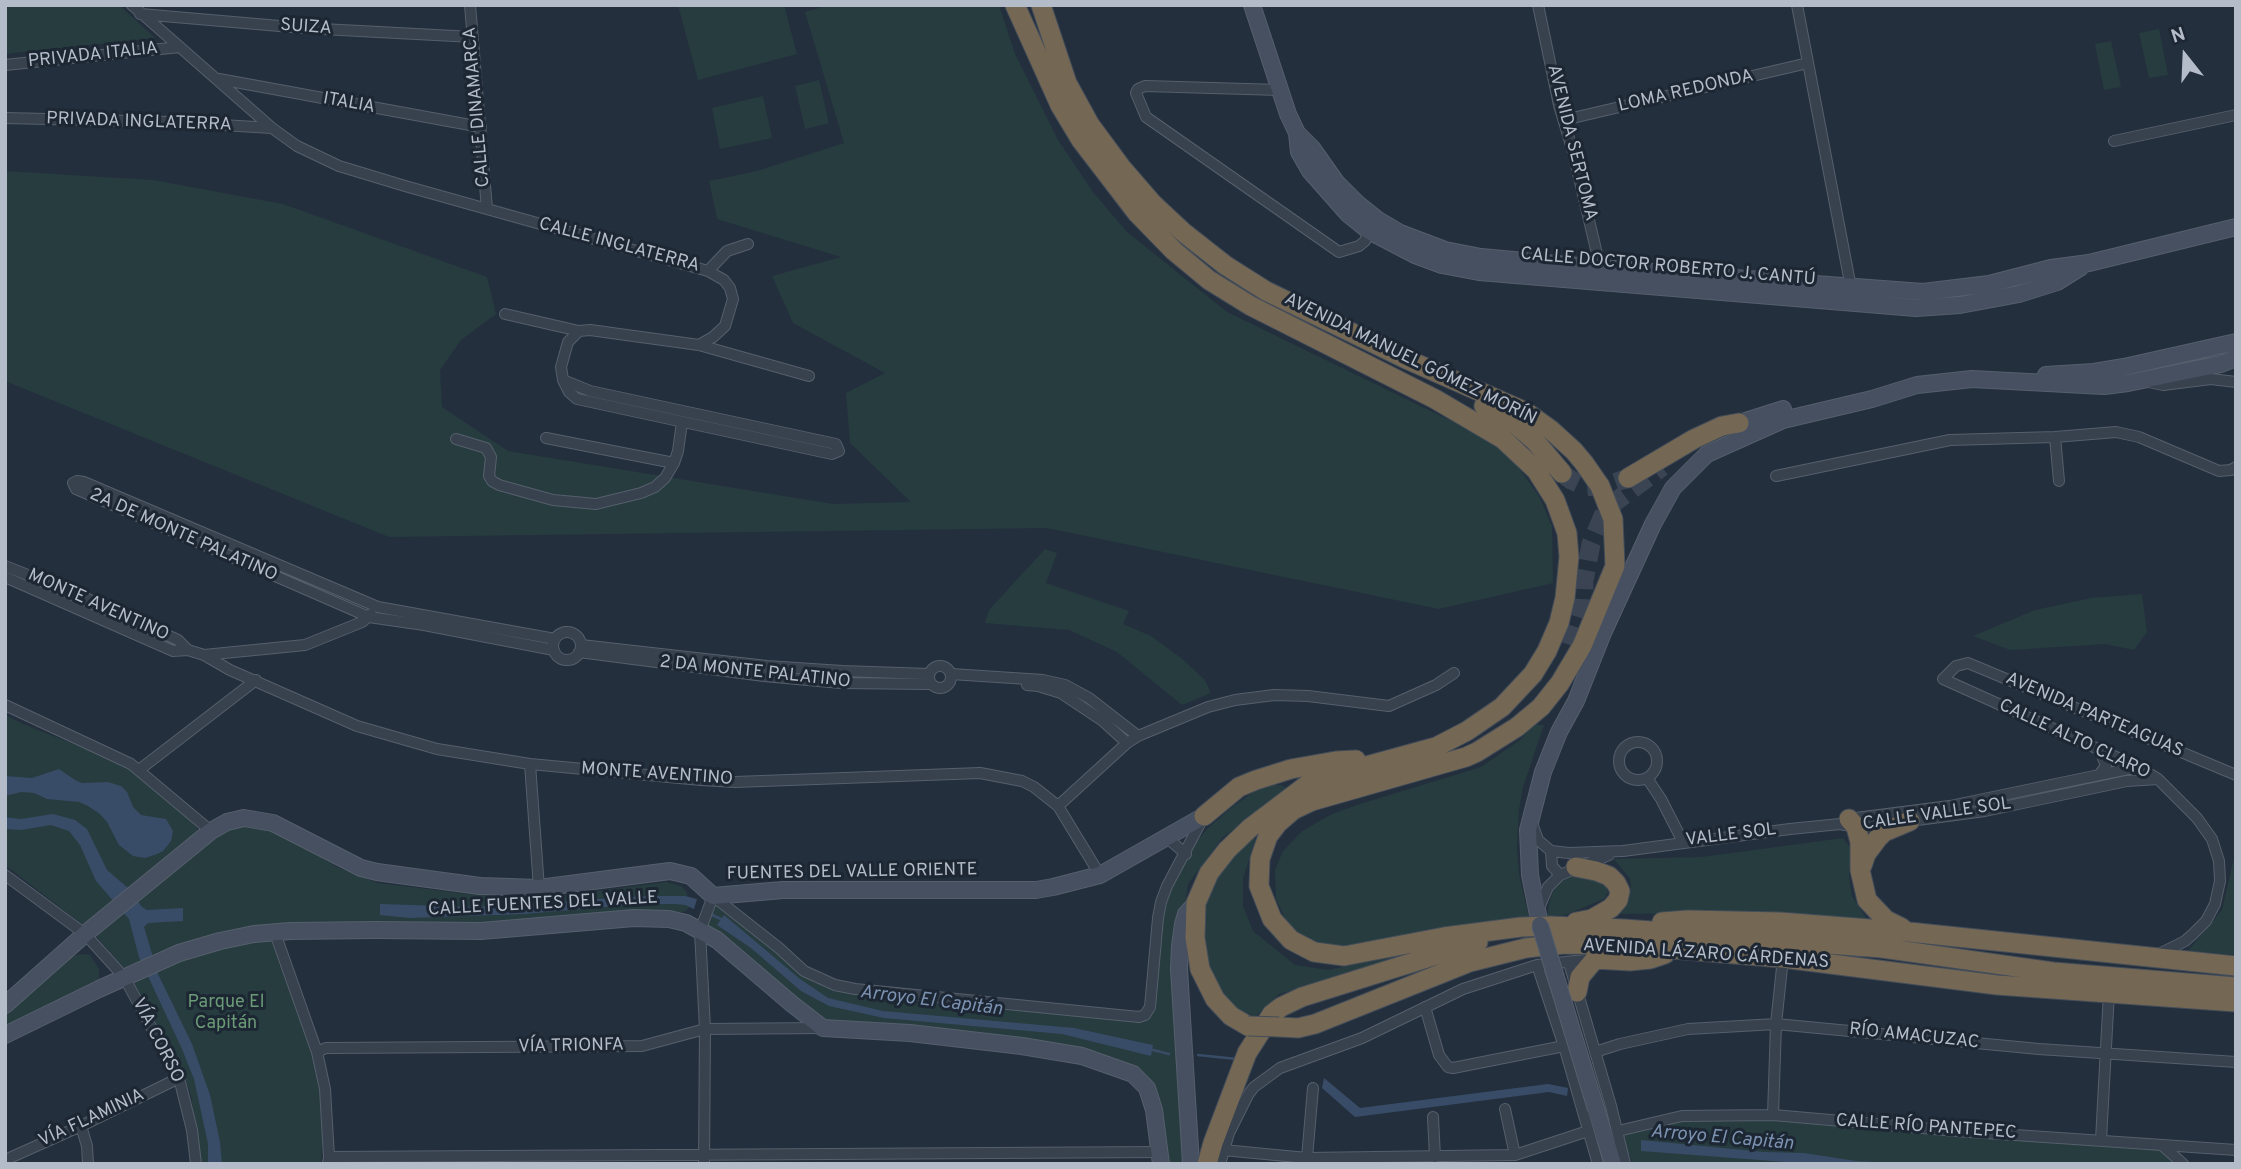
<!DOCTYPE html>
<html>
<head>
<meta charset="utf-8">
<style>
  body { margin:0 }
  #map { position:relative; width:2241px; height:1169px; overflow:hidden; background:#242f3e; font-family:Overpass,sans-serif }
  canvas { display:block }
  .frame { position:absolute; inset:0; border:7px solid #b4bcc9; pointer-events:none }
  .north { position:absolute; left:2150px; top:21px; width:70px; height:70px; -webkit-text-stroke:5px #1d2633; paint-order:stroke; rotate:342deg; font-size:19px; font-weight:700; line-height:28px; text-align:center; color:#b4bcc9 }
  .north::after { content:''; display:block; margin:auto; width:24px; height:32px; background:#b4bcc9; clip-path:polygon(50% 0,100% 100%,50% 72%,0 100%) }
</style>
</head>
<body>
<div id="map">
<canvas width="2241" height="1169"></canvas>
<div class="frame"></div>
<div class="north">N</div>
</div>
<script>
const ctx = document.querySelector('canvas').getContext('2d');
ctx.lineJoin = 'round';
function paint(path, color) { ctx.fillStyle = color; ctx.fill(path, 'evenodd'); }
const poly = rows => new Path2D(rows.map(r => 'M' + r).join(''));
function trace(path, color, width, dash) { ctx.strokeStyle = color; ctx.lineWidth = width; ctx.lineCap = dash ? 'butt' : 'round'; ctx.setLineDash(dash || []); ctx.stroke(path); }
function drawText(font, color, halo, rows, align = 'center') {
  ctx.font = font + ' Overpass,sans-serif'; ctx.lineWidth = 6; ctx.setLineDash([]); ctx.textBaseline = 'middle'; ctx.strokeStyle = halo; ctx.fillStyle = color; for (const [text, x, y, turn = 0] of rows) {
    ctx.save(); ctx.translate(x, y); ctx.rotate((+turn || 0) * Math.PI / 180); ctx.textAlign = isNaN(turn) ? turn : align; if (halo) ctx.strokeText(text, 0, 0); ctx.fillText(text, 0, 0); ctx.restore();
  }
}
paint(poly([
  [5,5,119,5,155,38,5,54],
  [678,5,784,5,797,54,698,80],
  [830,5,999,5,1015,54,1058,140,1093,192,1127,232,1227,312,1443,417,1472,428,1492,442,1518,467,1539,496,1552,526,1553,583,1439,609,1047,528,389,537,5,381,5,171,153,180,283,204,487,277,496,314,461,340,440,370,442,407,508,451,833,504,911,502,850,443,846,393,885,373,793,323,772,276,841,257,717,219,709,181,757,171,844,143,805,12],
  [2159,29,2168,75,2149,78,2139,33],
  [2111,41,2121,87,2104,90,2095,44],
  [819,80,829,123,805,129,795,86],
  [763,96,772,138,720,149,712,108],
  [1045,549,1057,553,1046,583,1129,611,1123,624,1151,636,1181,658,1204,679,1211,693,1182,705,1117,652,1069,630,985,623,989,610],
  [2142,594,2147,632,2134,650,2105,644,2010,650,1973,636,2035,610,2091,598],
  [5,715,23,724,104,756,130,770,155,789,197,827,198,836,90,924,83,925,5,865],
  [1533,725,1544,725,1523,787,1519,810,1517,847,1519,874,1531,927,1345,957,1303,940,1286,920,1276,899,1275,870,1283,851,1302,831,1332,814,1360,804,1481,767,1520,740],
  [1270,785,1281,785,1290,790,1270,802,1222,838,1188,884,1180,946,1191,1164,1159,1164,1147,1088,1082,1056,823,1028,700,931,713,896,789,958,835,985,1139,1017,1150,1007,1158,918,1186,854,1207,829,1231,808,1255,791],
  [239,824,277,832,339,868,378,883,477,895,535,899,666,882,681,886,686,891,690,906,686,911,678,913,466,925,307,926,128,968,123,967,96,936,96,931,213,836],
  [1258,830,1243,879,1243,906,1253,931,1295,965,1328,970,1451,944,1279,994,1256,1016,1245,1014,1224,1004,1197,935,1206,884],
  [1843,838,1851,849,1849,876,1852,896,1867,919,1709,913,1606,914,1626,897,1631,888,1630,879,1614,859,1702,857],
  [2236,849,2236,955,2188,951,2222,910],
  [1574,873,1607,885,1608,892,1604,899,1550,921,1547,917,1549,904,1554,888,1561,878],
  [264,938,272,942,312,1052,319,1089,323,1132,321,1164,201,1164,191,1096,184,1075,133,985,134,979,193,952],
  [82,954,90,955,99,969,99,979,94,986,5,1030,5,1010,72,956],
  [1697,1115,2162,1145,2183,1164,1633,1164,1618,1131]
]), '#263c3f');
paint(poly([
  [59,769,75,780,82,783,108,782,121,786,127,792,133,807,141,815,166,819,173,831,171,841,163,851,157,854,145,858,133,856,119,845,107,822,100,814,88,806,79,802,47,799,34,793,21,792,5,796,5,776,32,778],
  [53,814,75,820,87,829,107,870,128,888,142,907,147,910,183,908,183,921,148,923,144,927,158,974,192,1044,210,1095,220,1142,222,1164,208,1164,208,1144,194,1079,182,1049,139,957,129,919,96,881,80,845,69,831,51,825,21,830,5,829,5,817,21,819],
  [647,896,685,896,697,899,694,909,685,905,675,904,641,904,524,914,410,918,380,915,380,904,476,907],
  [724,915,800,979,828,998,883,1011,1074,1028,1153,1045,1151,1056,1062,1034,884,1018,829,1006,801,991,751,948,717,925],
  [1324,1078,1360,1108,1548,1084,1568,1088,1567,1096,1549,1092,1355,1117,1322,1088],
  [1641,1140,1764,1152,1804,1153,1856,1161,1913,1164,1812,1164,1641,1151]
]), '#394c67');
trace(poly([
  [710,914,723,920],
  [1149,1049,1169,1054],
  [1198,1055,1237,1059]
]), '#394c67', 2.5);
trace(poly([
  [1562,473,1571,480,1586,487,1608,485,1628,478],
  [1570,645,1583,605,1584,581,1591,544,1603,516,1615,502,1662,467]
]), '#3a4453', 19, [19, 10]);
const street = poly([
  [132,5,272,128,297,146,339,166,405,186,708,271,724,280,730,288,733,299,725,326,713,337,699,345,590,330,579,331,568,342,561,367,563,380,590,391,836,444,839,451,832,454,577,399,569,392,563,380],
  [470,5,487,209],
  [1538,5,1559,105,1573,152,1601,271],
  [1797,5,1852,293],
  [140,14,303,28,473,37],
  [5,65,180,47],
  [219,79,481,127],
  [1280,90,1145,86,1138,89,1136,93,1146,117,1339,252,1359,246,1365,241,1369,231],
  [5,118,172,122,272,128],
  [1564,120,1808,63],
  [2114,141,2236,115],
  [708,271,727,251,748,244],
  [505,314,579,331],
  [699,345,809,376],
  [2144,381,2163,385,2211,379,2236,382],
  [2055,437,2059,481],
  [546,438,674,463],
  [456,439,486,448,491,457,489,476,492,481,499,485,553,500,596,504,641,493,655,487,665,478,674,463,678,451,682,422],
  [1776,476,1950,440,2055,437,2116,432,2139,437,2219,471,2231,470,2236,467],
  [73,483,76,489,369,617,424,625,554,650],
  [73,483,77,481,84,482,378,607,555,639],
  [5,566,81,596,178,640,188,650],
  [5,577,173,651,188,650,204,655,230,670,357,726,437,749,530,764,701,780,735,782,980,773,1022,781,1034,787,1058,806,1100,875],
  '553 646a14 14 0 1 1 28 0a14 14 0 1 1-28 0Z',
  [581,645,767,666,842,671,929,674],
  [579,652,764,676,841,683,930,684],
  [204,655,305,645,362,622,371,614],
  '929 677a11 11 0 1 1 22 0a11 11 0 1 1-22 0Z',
  [951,674,1043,680,1065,685,1089,698,1138,736],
  [1027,685,1038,686,1061,693,1103,721,1127,743],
  [5,705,131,764,211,831],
  '1619 761a19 19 0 1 1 38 0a19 19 0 1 1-38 0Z',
  [530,764,539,888],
  [139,770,256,680],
  [2099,775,2138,767],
  [1647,778,1661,799,1683,842],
  [1058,806,1127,743,1138,736,1208,707,1235,700,1274,695,1308,696,1389,706,1436,685,1454,673],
  [1848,819,1950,806,2099,775,2106,766,2100,750],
  [1532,823,1538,840,1551,851,1569,853,1623,851,1790,829,1840,824,1856,827,1910,821,1985,811,2127,781,2158,779],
  [1166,837,1186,854],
  [1551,851,1552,866,1560,875],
  [5,875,85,934,124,977,179,1078,192,1130,196,1164],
  [1538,910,1548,887,1560,875,1609,855],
  [275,933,317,1052,325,1089,329,1157,328,1163],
  [2157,955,2185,941,2193,934,2206,921,2215,904,2220,881,2219,861,2212,839,2197,818,2158,779,2138,767,1943,679,1956,666,1968,663,2236,775],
  [1569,963,1611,1106,1625,1164],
  [1537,965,1564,1046,1598,1164],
  [1425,1007,1439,1055,1448,1067,1453,1068,1564,1046],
  [317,1052,326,1048,642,1046,705,1029,822,1028],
  [1595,1052,1620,1044,1688,1029,1776,1024,2039,1049,2236,1062],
  [1505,1109,1515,1155],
  [1773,1115,1776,1024,1783,958],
  [1433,1117,1435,1157],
  [81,1126,87,1146,88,1164],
  [1618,1131,1682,1116,1773,1115,1956,1131,2236,1150],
  [2101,1140,2109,992],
  [2162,1145,2183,1164],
  [1223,1150,1307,1158,1515,1155,1588,1131],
  [329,1157,1160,1152],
  [1307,1158,1313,1088],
  [5,1160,81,1126,179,1078],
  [704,1164,705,1029,700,931,713,896,779,948,804,971,835,985,855,989,1139,1017,1145,1015,1150,1007,1158,918,1161,902,1167,886,1204,816],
  [1220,1164,1229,1133,1248,1095,1254,1087,1280,1068,1362,1038,1463,989,1537,965,1595,959]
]);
const secondary = poly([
  [1252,5,1288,114,1297,133,1312,148,1336,182,1358,204,1378,220,1400,233,1445,250,1481,257,1600,268,1923,292,1989,284,2051,268,2089,263,2236,227],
  [1297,133,1299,152,1310,171,1348,214,1369,231,1415,255,1442,265,1479,272,1916,308,1960,305,2019,294,2057,282,2081,267],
  [2046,375,2094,372,2124,367,2236,342],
  [1739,423,1783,409],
  [1540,925,1530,875,1528,830,1543,772,1559,732,1576,701,1603,633,1653,524,1673,488,1707,454,1783,420,1872,399,1917,385,1972,379,2104,386,2128,383,2221,364,2236,358],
  [5,1005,85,934,211,831,227,822,244,818,273,823,361,868,377,872,480,886,539,888,670,871,691,876,713,896,783,890,1036,890,1053,887,1100,875,1204,816],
  [5,1035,99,989,179,953,220,941,254,934,290,931,376,930,481,931,634,918,669,919,686,923,717,940,792,1004,823,1028,910,1033,1022,1046,1082,1056,1133,1074,1147,1088,1154,1110,1161,1164],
  [1596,1109,1613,1164],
  [1191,1164,1179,969,1180,946,1183,924,1186,914,1196,903]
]);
const highway = poly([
  [1015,5,1060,105,1081,140,1137,213,1174,251,1209,280,1251,306,1435,399,1503,439,1536,470,1555,500,1567,533,1569,557,1565,598,1559,623,1547,651,1533,674,1502,707,1467,731,1436,747,1312,781,1250,828,1227,850,1209,873,1196,903,1195,938,1200,969,1215,999,1231,1016,1248,1026],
  [1041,5,1067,83,1090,125,1121,167,1153,204,1183,232,1225,265,1266,291,1406,359,1526,412,1551,430,1574,451,1584,463,1600,486,1613,519,1615,566,1582,646,1560,683,1541,707,1517,727,1477,752,1466,757,1312,801,1293,810,1278,823,1268,836,1260,859,1259,886,1272,919,1291,940,1314,952,1344,956,1444,937,1521,927,1550,926,1624,929,1882,948,2053,972,2236,987],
  [1484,406,1515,424,1535,441,1562,473],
  [1628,478,1694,439,1722,426,1739,423],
  [1204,816,1239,787,1256,780,1291,769,1336,761,1356,760],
  [1849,819,1856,827,1860,842,1860,870,1867,900,1886,920,1902,928],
  [1862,866,1866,854,1878,838,1884,832,1910,821],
  [1576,867,1596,871,1609,876,1616,883,1620,891,1618,900,1611,908,1592,919,1576,922],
  [1662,922,1688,920,1780,922,1909,932,2236,966],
  [1577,992,1580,977,1595,959,1630,961,1650,959,1665,954],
  [1279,1027,1298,1028,1315,1024,1470,962,1526,948,1564,944,1624,945,1783,958,1997,985,2236,1002],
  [1207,1164,1213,1143,1247,1053,1272,1014,1281,1007,1302,997,1478,942]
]);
trace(street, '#565f6c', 12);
trace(secondary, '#565f6c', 18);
trace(highway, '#434c59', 21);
trace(street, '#38414e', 10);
trace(secondary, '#465061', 16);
trace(highway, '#746855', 19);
const secondaryBridge = poly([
  [1540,925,1596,1109]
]);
const highwayBridge = poly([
  [1248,1026,1279,1027]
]);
trace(secondaryBridge, '#565f6c', 18, []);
trace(highwayBridge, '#434c59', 21, []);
trace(secondaryBridge, '#465061', 16);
trace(highwayBridge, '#746855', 19);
drawText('18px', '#b4bcc9', '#1d2633', [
  ["SUIZA",306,28,4],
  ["PRIVADA ITALIA",93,56,-6],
  ["LOMA REDONDA",1686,92,-13],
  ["ITALIA",349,104,10],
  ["CALLE DINAMARCA",478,107,-95],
  ["PRIVADA INGLATERRA",139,123,2],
  ["AVENIDA SERTOMA",1571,143,76],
  ["CALLE INGLATERRA",619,246,15],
  ["CALLE DOCTOR ROBERTO J. CANTÚ",1668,268,5],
  ["AVENIDA MANUEL GÓMEZ MORÍN",1410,360,26],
  ["2A DE MONTE PALATINO",183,536,24],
  ["MONTE AVENTINO",98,606,24],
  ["2 DA MONTE PALATINO",755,673,6],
  ["AVENIDA PARTEAGUAS",2094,716,23],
  ["CALLE ALTO CLARO",2074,740,25],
  ["MONTE AVENTINO",657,775,4],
  ["CALLE VALLE SOL",1937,815,-8],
  ["VALLE SOL",1731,836,-7],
  ["FUENTES DEL VALLE ORIENTE",852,873,-1],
  ["CALLE FUENTES DEL VALLE",543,905,-3],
  ["AVENIDA LÁZARO CÁRDENAS",1706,955,4],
  ["RÍO AMACUZAC",1914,1037,6],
  ["VÍA CORSO",157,1041,63],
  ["VÍA TRIONFA",571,1047,-1],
  ["VÍA FLAMINIA",92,1119,-25],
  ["CALLE RÍO PANTEPEC",1926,1128,4]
]);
drawText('18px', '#6b9a76', '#1d2633', [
  ["Parque El",226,1003],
  ["Capitán",226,1024]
]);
drawText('italic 19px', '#7c92b1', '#1d2633', [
  ["Arroyo El Capitán",931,1002,7],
  ["Arroyo El Capitán",1722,1139,5]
]);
</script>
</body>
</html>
